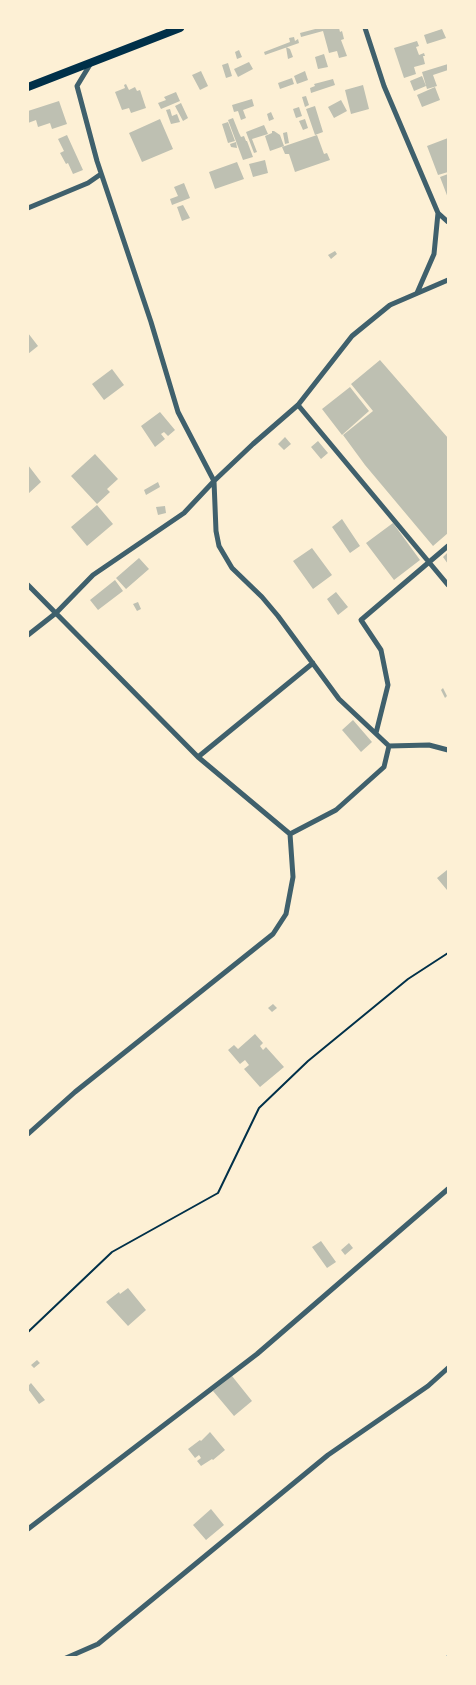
<!DOCTYPE html>
<html>
<head>
<meta charset="utf-8">
<style>
  body { margin:0 }
  #map { position:relative; width:476px; height:1685px; overflow:hidden; background:#fdf0d5; font-family:Georgia,serif }
  canvas { display:block }
  .frame { position:absolute; inset:0; border:29px solid #fdf0d5; pointer-events:none }
</style>
</head>
<body>
<div id="map">
<canvas width="476" height="1685"></canvas>
<div class="frame"></div>
</div>
<script>
const ctx = document.querySelector('canvas').getContext('2d');
ctx.lineJoin = 'round';
const poly = rows => new Path2D(rows.map(r => 'M' + r).join(''));
function trace(path, color, width, dash) { ctx.strokeStyle = color; ctx.lineWidth = width; ctx.lineCap = dash ? 'butt' : 'round'; ctx.setLineDash(dash || []); ctx.stroke(path); }
function paint(path, color) { ctx.fillStyle = color; ctx.fill(path, 'evenodd'); }
trace(poly([
  [447,1658,448,1657]
]), '#669bbc', 4);
paint(poly([
  [319,28,339,28,340,32,342,31,344,39,341,40,347,56,339,58,337,51,329,53,323,31,301,37,300,33],
  [442,29,446,38,427,44,424,35],
  [294,37,295,41,298,39,299,43,265,55,264,52,290,42,289,38],
  [417,41,419,46,416,47,419,55,424,53,425,56,423,56,425,64,414,67,416,74,404,78,394,48],
  [286,47,290,49,293,57,288,59],
  [239,50,242,57,237,59,235,52],
  [324,54,328,67,318,69,315,57],
  [249,62,253,69,238,77,234,69],
  [228,63,232,76,226,78,222,65],
  [448,64,448,70,433,75,437,86,427,89,422,72],
  [201,71,208,86,200,90,192,75],
  [305,71,308,80,297,84,294,76],
  [422,76,426,86,414,91,410,81],
  [292,78,294,84,280,89,278,83],
  [333,79,335,85,311,93,310,88,315,86,314,84],
  [126,84,129,90,135,87,137,91,140,90,146,108,131,113,129,108,122,110,115,92,125,88,124,85],
  [363,85,369,109,351,114,345,90],
  [435,87,440,100,422,107,417,95],
  [176,92,180,101,161,109,158,103,166,100,164,97],
  [306,96,309,105,305,107,302,97],
  [252,99,254,106,243,110,246,118,241,120,238,111,234,112,232,105],
  [341,100,347,111,334,118,328,107],
  [59,101,67,124,52,129,50,123,38,127,36,120,28,123,28,111],
  [181,103,188,118,183,121,175,106],
  [315,106,323,132,315,135,306,109],
  [299,107,302,116,296,118,293,109],
  [170,109,172,116,177,114,180,122,171,124,166,110],
  [271,112,274,119,269,121,267,114],
  [233,118,239,133,241,137,244,136,246,141,247,141,253,157,243,160,228,120],
  [160,119,173,149,142,162,129,133],
  [305,119,308,128,303,130,299,121],
  [228,122,235,141,228,143,222,124],
  [264,125,268,134,252,139,257,152,254,153,246,132],
  [272,131,274,131,280,135,284,146,270,151,265,136,272,133],
  [287,132,289,143,285,144,283,133],
  [67,135,83,170,73,174,68,163,66,164,60,153,64,151,58,139],
  [317,135,324,154,327,153,330,160,295,172,289,154,285,154,282,147],
  [448,138,448,172,438,175,427,146],
  [236,142,237,148,231,147,230,144],
  [265,160,268,173,253,177,249,164],
  [237,162,244,179,215,189,209,172],
  [448,174,448,198,440,177],
  [184,183,190,198,172,205,170,199,178,196,174,187],
  [183,205,190,218,182,221,177,207],
  [335,251,337,254,331,259,328,255],
  [28,333,38,346,28,354],
  [380,360,448,438,448,533,433,546,365,465,343,435,373,411,351,384],
  [112,369,124,385,104,400,92,384],
  [350,387,369,411,342,435,322,409],
  [160,412,175,430,168,436,164,432,161,434,165,439,155,447,141,426],
  [285,437,291,444,284,450,278,444],
  [318,441,328,453,321,459,311,447],
  [95,454,118,479,107,489,110,492,97,504,71,476],
  [28,465,41,482,28,494],
  [158,482,160,487,146,495,144,490],
  [97,505,113,524,87,546,71,527],
  [165,506,166,513,158,515,156,507],
  [342,519,360,546,350,553,332,527],
  [393,523,420,560,394,580,366,543],
  [312,548,332,575,313,589,293,561],
  [448,552,448,564,443,557],
  [139,558,149,569,126,589,116,578],
  [115,580,123,591,98,610,90,600],
  [336,592,348,607,338,615,327,599],
  [138,602,141,609,137,611,133,604],
  [443,688,447,696,445,698,441,690],
  [353,720,372,742,361,752,342,730],
  [447,870,448,872,447,890,437,878],
  [273,1004,277,1008,272,1012,268,1008],
  [255,1034,263,1043,260,1046,263,1050,266,1047,284,1067,260,1087,244,1069,249,1065,245,1060,240,1064,228,1050,234,1045,238,1049],
  [321,1241,336,1262,327,1268,312,1247],
  [349,1243,353,1248,345,1255,341,1250],
  [128,1288,146,1310,128,1326,106,1302,119,1292,120,1294],
  [37,1360,40,1363,34,1368,31,1365],
  [232,1376,252,1401,234,1416,213,1391],
  [31,1383,45,1400,39,1404,28,1389,28,1386],
  [210,1432,225,1450,213,1460,212,1459,201,1466,197,1461,201,1458,199,1455,195,1458,188,1449,200,1440,201,1441],
  [211,1509,224,1525,206,1540,193,1525]
]), '#bec0b2');
trace(poly([
  [28,1332,112,1252,218,1193,259,1108,308,1061,408,979,448,953]
]), '#003049', 2);
trace(poly([
  [365,28,384,86,438,213,448,222],
  [91,63,77,86,97,161,151,322,178,412,214,481,216,531,219,546,232,568,262,597,278,616,339,699,389,746,429,745,448,750],
  [28,208,88,183,101,174],
  [417,293,434,254,438,213],
  [298,405,448,585],
  [28,585,198,757,290,834,336,810,384,767,389,746],
  [28,635,56,613,93,575,184,513,214,481,253,444,298,405,352,336,390,305,448,280],
  [376,733,388,685,381,650,361,620,448,546],
  [198,757,313,663],
  [28,1134,75,1092,273,934,286,914,293,877,290,834],
  [28,1529,257,1354,448,1189],
  [66,1658,98,1644,328,1455,428,1386,448,1368]
]), '#3f606c', 5);
trace(poly([
  [28,87,180,28]
]), '#003049', 8);
</script>
</body>
</html>
